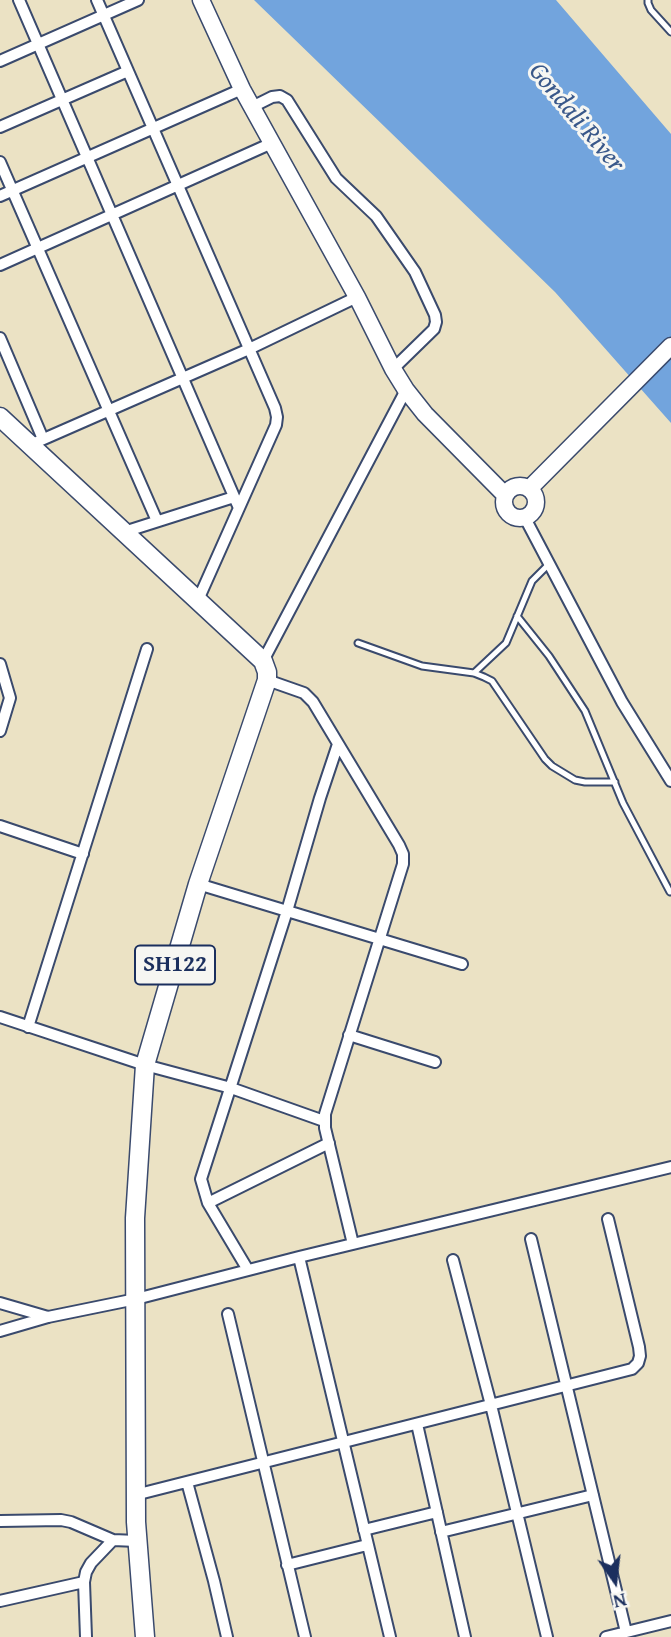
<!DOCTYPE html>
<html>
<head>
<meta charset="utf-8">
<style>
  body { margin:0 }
  #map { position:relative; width:671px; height:1637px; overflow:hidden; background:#ebe2c4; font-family:"Gentium Book Plus",serif }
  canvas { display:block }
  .north { position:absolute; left:580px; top:1546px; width:70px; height:70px; -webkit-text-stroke:5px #f6f6f2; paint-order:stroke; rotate:166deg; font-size:19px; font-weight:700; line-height:28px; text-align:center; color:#1b2f5e }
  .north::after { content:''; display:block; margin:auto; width:24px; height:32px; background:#1b2f5e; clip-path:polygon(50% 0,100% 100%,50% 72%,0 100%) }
</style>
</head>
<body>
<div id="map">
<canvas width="671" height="1637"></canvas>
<div class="north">N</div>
</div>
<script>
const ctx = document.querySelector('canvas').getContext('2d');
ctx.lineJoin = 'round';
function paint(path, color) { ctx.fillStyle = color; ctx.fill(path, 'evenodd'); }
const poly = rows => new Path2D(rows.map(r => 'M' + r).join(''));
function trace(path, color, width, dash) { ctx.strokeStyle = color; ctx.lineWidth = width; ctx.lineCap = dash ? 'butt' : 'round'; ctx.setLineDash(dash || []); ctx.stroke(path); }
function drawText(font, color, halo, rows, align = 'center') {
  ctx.font = font + ' "Gentium Book Plus",serif'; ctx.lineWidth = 6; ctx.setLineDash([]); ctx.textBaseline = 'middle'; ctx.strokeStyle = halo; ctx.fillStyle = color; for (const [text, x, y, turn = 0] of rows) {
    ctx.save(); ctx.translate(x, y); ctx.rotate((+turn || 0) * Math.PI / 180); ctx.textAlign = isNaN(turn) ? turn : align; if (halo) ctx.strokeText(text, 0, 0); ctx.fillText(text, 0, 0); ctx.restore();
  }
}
paint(poly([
  [254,0,556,0,671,134,671,423,555,292]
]), '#72a4dd');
const lane = poly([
  [648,0,648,3,651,10,671,32],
  [517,616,549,656,585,711,623,803,670,892],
  [358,643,422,666,474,673,484,677,492,681,545,759,552,766,575,780,585,782,615,782],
  [474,673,506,643,532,581,549,564]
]);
const street = poly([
  [19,0,239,508],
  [97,0,275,408,277,417,276,425,198,600],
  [0,61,138,0],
  [252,107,272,97,280,96,287,100,336,178,376,216,415,272,435,315,436,322,434,329,393,369],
  [0,127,128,71],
  [0,162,157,521],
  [0,196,242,89],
  [0,265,272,143],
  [0,338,43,439],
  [30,445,249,349,357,297],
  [525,518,622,702,671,781],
  [124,532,234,497],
  [263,661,406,390],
  [0,664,10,698,0,731],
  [267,680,304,693,313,702,399,845,403,854,403,864,325,1114,325,1128,353,1244],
  [0,826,83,854],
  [198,884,462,964],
  [0,1017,145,1065,231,1088,324,1121],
  [28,1027,147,649],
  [349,1035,435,1062],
  [208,1203,329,1143],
  [531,1239,626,1632],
  [299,1257,390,1637],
  [453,1260,491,1405,547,1637],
  [248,1270,208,1203,201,1179,287,911,320,798,338,744],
  [0,1303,48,1317],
  [228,1314,305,1637],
  [0,1331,48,1317,136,1299,299,1257,671,1167],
  [417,1424,465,1637],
  [187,1482,214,1581,227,1637],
  [135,1495,632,1369,638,1363,640,1356,639,1347,608,1219],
  [0,1521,61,1520,71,1522,113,1540,137,1541],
  [364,1530,437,1512],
  [441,1532,593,1495],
  [287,1565,367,1545],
  [0,1601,84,1582],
  [86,1637,84,1582,86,1572,91,1563,113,1540],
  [606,1637,671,1621]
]);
const secondary = poly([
  [201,0,242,89,357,297,393,369,406,390,425,414,505,495],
  '504 502a16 16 0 1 1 32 0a16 16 0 1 1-32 0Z',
  [529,489,671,346]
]);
const primary = poly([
  [0,417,263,661,267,672,267,680,198,884,145,1065,135,1218,136,1522,145,1637]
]);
trace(lane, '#3a4a6d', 9);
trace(street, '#3a4a6d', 14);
trace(secondary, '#3a4a6d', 19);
trace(primary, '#3a4a6d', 21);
trace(lane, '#fff', 5);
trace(street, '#fff', 10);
trace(secondary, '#fff', 16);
trace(primary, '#fff', 18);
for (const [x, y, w] of [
  [175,965,80]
]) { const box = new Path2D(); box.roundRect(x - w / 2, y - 19.5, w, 39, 5); ctx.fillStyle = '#f6f6f2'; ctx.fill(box); trace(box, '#1b2f5e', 2); }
drawText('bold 23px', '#1b2f5e', null, [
  ["SH122",175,965]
]);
drawText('italic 26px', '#39588a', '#f6f6f2', [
  ["Gondali River",576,118,50]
]);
</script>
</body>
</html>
